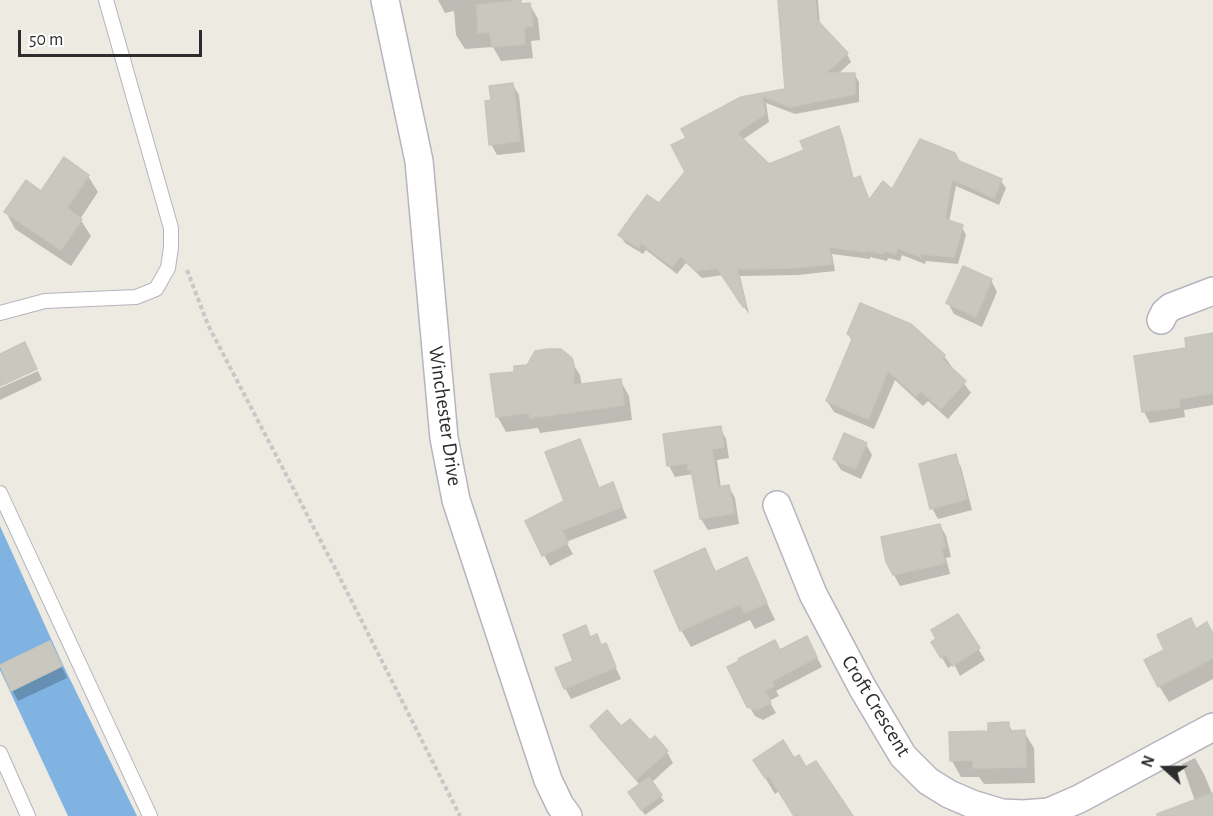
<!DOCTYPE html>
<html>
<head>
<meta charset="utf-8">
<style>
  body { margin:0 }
  #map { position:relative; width:1213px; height:816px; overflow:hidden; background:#edeae1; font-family:"Alegreya Sans",sans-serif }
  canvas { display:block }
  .north { position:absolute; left:1135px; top:738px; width:60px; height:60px; -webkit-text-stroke:4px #fff; paint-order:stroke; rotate:291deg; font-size:16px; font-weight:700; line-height:24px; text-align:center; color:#2d2d2d }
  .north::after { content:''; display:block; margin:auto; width:21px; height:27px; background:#2d2d2d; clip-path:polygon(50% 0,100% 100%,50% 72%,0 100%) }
  .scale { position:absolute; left:18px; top:30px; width:184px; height:27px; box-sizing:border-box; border:3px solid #2d2d2d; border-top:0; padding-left:8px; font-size:18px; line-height:21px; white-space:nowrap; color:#2d2d2d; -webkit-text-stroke:4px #fff; paint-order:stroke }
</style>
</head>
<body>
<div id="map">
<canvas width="1213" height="816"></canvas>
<div class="north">N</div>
<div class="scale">50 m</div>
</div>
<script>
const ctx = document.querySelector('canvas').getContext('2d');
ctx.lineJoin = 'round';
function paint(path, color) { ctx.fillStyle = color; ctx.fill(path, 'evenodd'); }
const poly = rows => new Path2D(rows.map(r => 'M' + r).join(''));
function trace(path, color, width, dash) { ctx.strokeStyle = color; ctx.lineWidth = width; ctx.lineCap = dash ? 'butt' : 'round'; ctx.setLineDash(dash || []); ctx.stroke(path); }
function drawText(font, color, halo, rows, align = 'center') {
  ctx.font = font + ' "Alegreya Sans",sans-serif'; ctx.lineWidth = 5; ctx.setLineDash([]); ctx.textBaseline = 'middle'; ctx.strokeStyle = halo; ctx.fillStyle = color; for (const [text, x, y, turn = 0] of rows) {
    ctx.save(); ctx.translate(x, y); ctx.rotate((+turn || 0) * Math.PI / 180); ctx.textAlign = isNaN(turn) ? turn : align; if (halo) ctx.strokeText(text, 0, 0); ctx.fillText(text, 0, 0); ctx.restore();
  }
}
paint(poly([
  [0,526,63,665,137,816,68,816,0,670]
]), '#80b3e2');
paint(poly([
  [438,0,521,0,522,6,530,5,538,19,540,40,531,41,533,58,501,61,493,47,465,49,456,35,454,11,445,13],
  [780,0,818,0,820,26,847,54,851,62,837,75,855,75,859,82,859,102,795,114,766,103,769,122,742,140,768,165,806,151,838,128,843,136,854,180,859,178,870,202,959,162,1001,181,1006,188,999,205,956,186,949,222,962,227,966,235,958,264,926,261,925,264,902,255,900,261,888,258,887,261,870,257,870,259,832,254,835,271,798,275,740,276,749,314,723,275,702,278,686,263,677,274,646,250,643,254,625,243,620,235,660,205,687,172,688,139,742,98,787,90],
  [513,85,519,95,525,152,497,155,491,144,492,101],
  [88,176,98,192,80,219,91,236,71,266,15,229,6,212,41,193],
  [991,280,997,292,982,327,954,314,948,303],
  [910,325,944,356,971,393,948,419,928,401,923,406,895,380,874,429,834,412,827,401,853,342,848,334],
  [1213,335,1213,405,1184,410,1185,417,1150,423,1144,412,1136,357,1188,349],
  [570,359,580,375,582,386,620,380,629,396,632,420,540,433,538,428,506,432,497,416,516,374],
  [38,371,42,380,0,400,0,388],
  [720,428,726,439,729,458,717,460,721,488,729,487,735,498,739,524,708,530,701,519,693,474,675,477,669,466],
  [579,441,600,489,612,484,627,518,566,542,573,554,550,566,544,555,566,502],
  [866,444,872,455,861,479,841,470,834,459],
  [955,456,961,467,972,510,938,519,932,508],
  [940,525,946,536,951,557,946,558,950,574,900,586,894,575],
  [704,550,717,573,746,559,775,620,755,629,750,620,691,647,681,630],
  [958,616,985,660,960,676,954,664,948,668,933,642],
  [585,627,591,638,596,636,602,646,605,645,621,679,571,699,565,688],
  [1196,630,1213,636,1213,679,1169,702,1159,686,1166,651],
  [812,648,822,667,776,691,779,696,769,701,776,713,763,720,755,716,749,706,780,652],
  [56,654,67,678,18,701,12,690],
  [1008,724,1013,732,1024,732,1034,748,1035,783,984,784,979,777,961,777,952,761,989,732],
  [591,726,621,729,649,742,654,738,667,752,673,763,651,783,664,801,645,815,632,797,640,785,598,737],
  [1195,758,1204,774,1213,796,1213,816,1158,816,1195,801,1182,764],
  [794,760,806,769,851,816,795,816,779,791,775,794,764,776]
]), '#0003');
const building = poly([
  [521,0,521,4,530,3,533,26,524,27,525,44,492,47,490,32,478,33,477,5,521,0],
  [778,0,815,0,817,20,848,53,826,73,855,73,855,94,790,107,762,96,765,114,737,133,769,164,804,150,800,141,839,126,853,179,860,176,869,200,883,181,892,189,920,139,955,153,959,161,1002,179,994,198,952,179,945,219,963,225,954,257,922,254,921,257,897,248,896,254,884,251,883,254,866,250,866,252,829,247,832,264,793,268,737,269,746,306,743,307,717,268,696,271,681,256,672,267,641,243,639,248,618,235,647,195,659,203,685,172,671,145,686,138,681,129,741,97,785,89,778,0],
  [513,83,520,141,489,145,485,101,491,100,489,86,513,83],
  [64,157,89,175,67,208,82,219,61,250,4,212,26,180,41,191,64,157],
  [963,266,992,279,976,317,946,303,963,266],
  [860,303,911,324,945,355,942,359,966,381,941,409,921,391,916,396,888,371,868,419,826,401,853,337,847,334,860,303],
  [1213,333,1213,393,1179,399,1180,407,1142,412,1134,356,1186,348,1185,338,1213,333],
  [25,342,37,369,0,386,0,354,25,342],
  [548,349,561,349,572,358,574,365,573,385,621,379,624,405,530,418,529,413,496,417,490,374,514,372,514,366,527,365,535,351,548,349],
  [721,426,724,447,712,449,718,487,729,485,734,513,700,519,691,469,688,470,688,463,667,466,663,434,721,426],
  [844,433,867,443,855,469,833,459,844,433],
  [580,439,599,488,613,482,622,507,562,530,568,543,542,556,525,521,564,501,545,452,580,439],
  [956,454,967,499,930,509,919,464,956,454],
  [940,524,945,547,941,548,945,563,893,575,886,562,881,537,940,524],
  [705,548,715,572,747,557,767,603,744,613,740,604,680,631,654,571,705,548],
  [958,614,980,648,953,666,946,654,941,658,931,642,936,639,931,630,958,614],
  [1191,618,1196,629,1207,622,1213,634,1213,658,1158,687,1144,660,1164,650,1157,635,1191,618],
  [586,625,590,637,597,634,601,645,606,643,616,667,564,689,555,668,573,661,563,635,586,625],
  [807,636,817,657,772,681,774,686,765,690,771,703,756,710,747,707,727,667,739,661,738,659,775,640,780,650,807,636],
  [50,641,62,666,11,691,0,665,50,641],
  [607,710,621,726,630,719,650,740,655,736,668,751,637,779,590,726,607,710],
  [1009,722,1009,731,1025,730,1026,767,973,768,973,760,950,761,949,732,988,731,988,723,1009,722],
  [783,740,794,758,799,755,806,767,816,761,853,816,794,816,769,776,765,778,753,760,783,740],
  [649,777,662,795,641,810,628,792,649,777],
  [1213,793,1213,816,1157,816,1157,814,1213,793]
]);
paint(building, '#c9c8bf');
trace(building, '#c8c6ba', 1.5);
const lane = poly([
  [0,313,45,301,136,297,156,289,168,268,171,247,171,228,106,0],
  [0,493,150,816],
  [0,753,28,816]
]);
const street = poly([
  [385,0,419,161,444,438,456,500,548,780,560,805,568,816],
  [1161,320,1165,312,1171,307,1213,291],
  [777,505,813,594,862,687,903,756,928,781,949,794,972,804,1002,813,1023,814,1049,812,1079,799,1213,727]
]);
trace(lane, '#b5b4bf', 16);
trace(street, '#b5b4bf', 30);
trace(poly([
  [187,270,208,325,338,574,460,816]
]), '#c8c8c8', 4, [4.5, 3]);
trace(lane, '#fff', 14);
trace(street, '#fff', 27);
drawText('21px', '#2d2d2d', '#fff', [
  ["Winchester Drive",445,416,82],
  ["Croft Crescent",876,706,59]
]);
</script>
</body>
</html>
